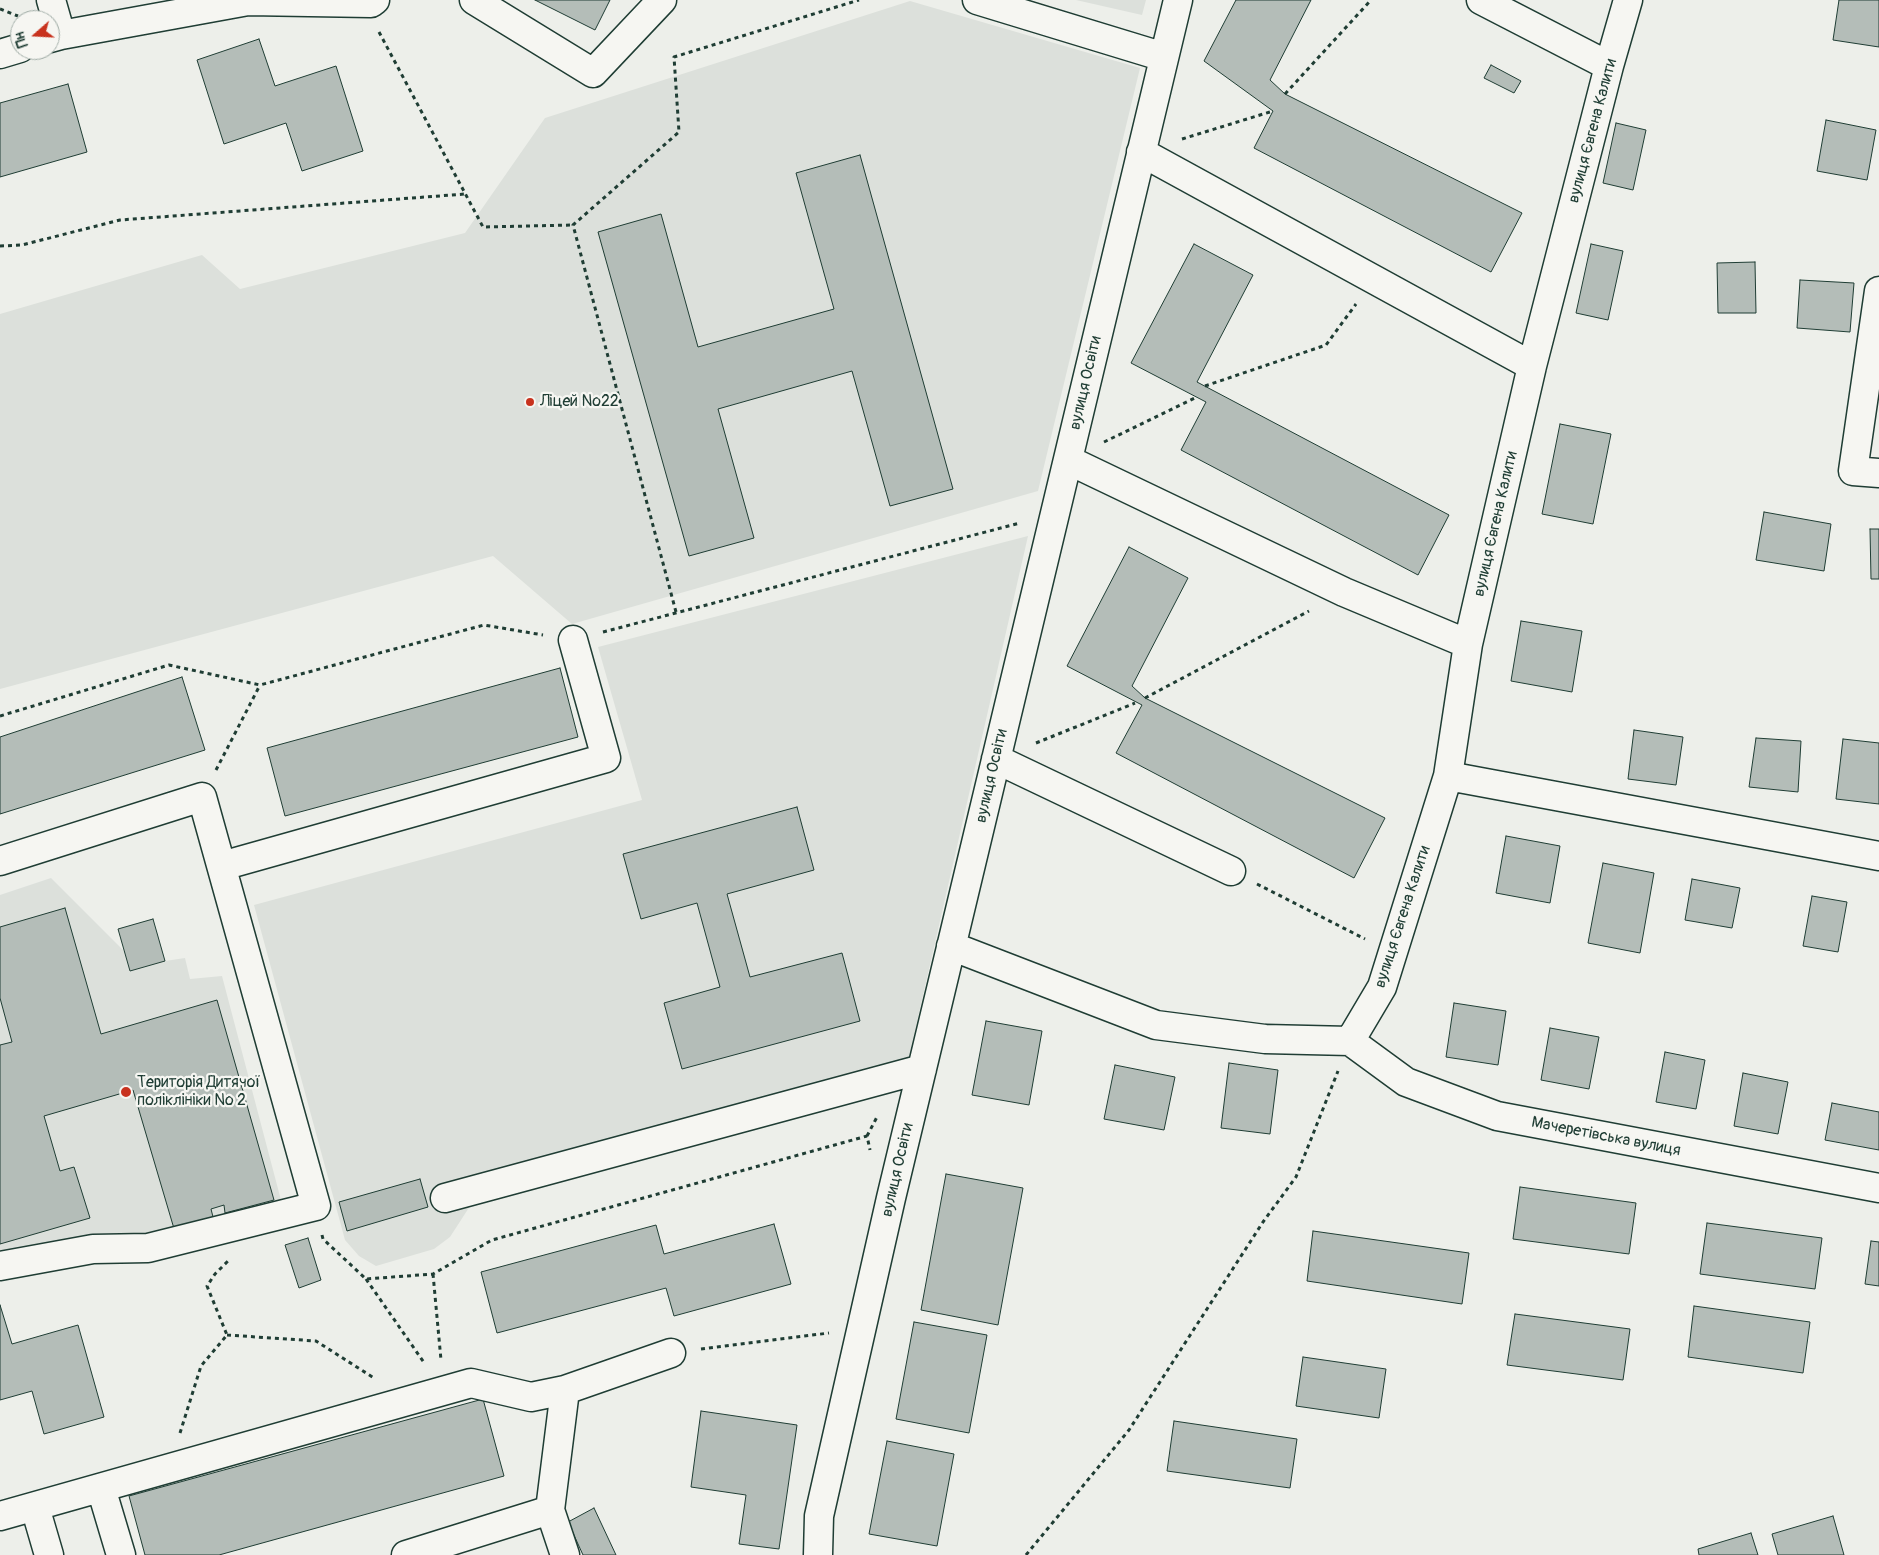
<!DOCTYPE html>
<html>
<head>
<meta charset="utf-8">
<style>
  body { margin:0 }
  #map { position:relative; width:1879px; height:1555px; overflow:hidden; background:#edefea; font-family:Pangolin,sans-serif }
  canvas { display:block }
  .north { position:absolute; left:10px; top:10px; width:50px; height:50px; box-sizing:border-box; background:#f6f6f2; border:1px solid #a0aca6; border-radius:50%; rotate:251deg; font-size:14px; font-weight:700; line-height:20px; text-align:center; color:#1f3d34 }
  .north::after { content:''; display:block; margin:auto; width:18px; height:22px; background:#c8321e; clip-path:polygon(50% 0,100% 100%,50% 72%,0 100%) }
</style>
</head>
<body>
<div id="map">
<canvas width="1879" height="1555"></canvas>
<div class="north">Пн</div>
</div>
<script>
const ctx = document.querySelector('canvas').getContext('2d');
ctx.lineJoin = 'round';
function paint(path, color) { ctx.fillStyle = color; ctx.fill(path, 'evenodd'); }
const poly = rows => new Path2D(rows.map(r => 'M' + r).join(''));
function trace(path, color, width, dash) { ctx.strokeStyle = color; ctx.lineWidth = width; ctx.lineCap = dash ? 'butt' : 'round'; ctx.setLineDash(dash || []); ctx.stroke(path); }
function drawText(font, color, halo, rows, align = 'center') {
  ctx.font = font + ' Pangolin,sans-serif'; ctx.lineWidth = 4.5; ctx.setLineDash([]); ctx.textBaseline = 'middle'; ctx.strokeStyle = halo; ctx.fillStyle = color; for (const [text, x, y, turn = 0] of rows) {
    ctx.save(); ctx.translate(x, y); ctx.rotate((+turn || 0) * Math.PI / 180); ctx.textAlign = isNaN(turn) ? turn : align; if (halo) ctx.strokeText(text, 0, 0); ctx.fillText(text, 0, 0); ctx.restore();
  }
}
paint(poly([
  [1076,0,1146,0,1142,15],
  [910,1,1140,68,1038,491,572,624,493,556,0,689,0,314,202,255,240,289,465,233,545,118],
  [1028,536,902,1087,472,1203,450,1237,434,1249,376,1266,359,1256,345,1240,254,905,642,800,598,647],
  [51,878,125,952,130,971,165,961,185,958,190,979,222,976,282,1204,174,1235,0,1260,0,895]
]), '#dce0db');
const building = poly([
  [535,0,610,0,595,30,535,0],
  [1236,0,1311,0,1270,80,1285,94,1522,213,1491,272,1254,148,1273,111,1204,61,1236,0],
  [1839,0,1879,0,1879,47,1833,40,1839,0],
  [259,39,275,86,336,66,363,151,302,171,286,123,224,144,197,60,259,39],
  [1491,65,1521,81,1514,93,1484,78,1491,65],
  [68,84,87,152,0,177,0,103,68,84],
  [1826,120,1876,130,1867,180,1817,171,1826,120],
  [1616,123,1646,130,1633,190,1603,183,1616,123],
  [860,155,953,489,890,506,852,371,718,409,754,538,689,556,598,232,661,214,698,347,834,309,796,173,860,155],
  [1194,244,1253,275,1197,382,1449,515,1418,575,1181,450,1206,402,1131,363,1194,244],
  [1591,244,1623,251,1608,320,1576,313,1591,244],
  [1755,262,1756,313,1718,313,1717,263,1755,262],
  [1800,280,1854,283,1850,332,1797,328,1800,280],
  [1560,424,1611,434,1593,524,1542,514,1560,424],
  [1764,512,1831,524,1824,571,1756,560,1764,512],
  [1870,529,1879,529,1879,579,1871,579,1870,529],
  [1129,547,1188,578,1132,686,1145,698,1385,818,1354,878,1116,753,1142,705,1067,666,1129,547],
  [1521,621,1582,631,1572,692,1511,681,1521,621],
  [560,668,578,737,285,816,267,748,560,668],
  [182,677,205,750,0,814,0,737,182,677],
  [1634,730,1683,737,1676,785,1628,779,1634,730],
  [1756,738,1801,741,1798,792,1749,787,1756,738],
  [1843,739,1879,743,1879,804,1836,799,1843,739],
  [797,807,814,870,727,894,750,977,842,953,860,1021,682,1069,664,1003,720,987,697,903,641,919,623,854,797,807],
  [1506,836,1560,846,1550,903,1496,893,1506,836],
  [1603,863,1654,873,1640,953,1588,943,1603,863],
  [1692,879,1740,888,1732,928,1685,920,1692,879],
  [1812,896,1847,902,1838,952,1803,946,1812,896],
  [65,908,101,1034,217,1000,274,1200,225,1213,224,1205,211,1209,214,1221,175,1232,133,1090,44,1116,60,1171,74,1167,90,1218,0,1244,0,1045,12,1042,0,998,0,927,65,908],
  [153,919,165,961,130,971,118,929,153,919],
  [1454,1003,1506,1011,1498,1065,1446,1057,1454,1003],
  [986,1021,1042,1031,1029,1105,972,1095,986,1021],
  [1550,1028,1599,1037,1589,1089,1541,1080,1550,1028],
  [1665,1052,1705,1060,1696,1109,1656,1102,1665,1052],
  [1229,1063,1278,1070,1270,1134,1221,1128,1229,1063],
  [1115,1065,1175,1077,1164,1130,1104,1119,1115,1065],
  [1743,1073,1788,1082,1778,1134,1734,1126,1743,1073],
  [1832,1103,1879,1112,1879,1150,1825,1140,1832,1103],
  [946,1174,1023,1188,998,1325,921,1310,946,1174],
  [420,1179,428,1207,347,1231,339,1202,420,1179],
  [1520,1187,1636,1203,1629,1254,1513,1239,1520,1187],
  [1707,1223,1822,1238,1815,1289,1700,1274,1707,1223],
  [774,1224,791,1284,674,1316,666,1288,497,1333,481,1272,656,1225,664,1254,774,1224],
  [1313,1231,1469,1253,1462,1304,1307,1281,1313,1231],
  [308,1238,321,1280,299,1288,285,1245,308,1238],
  [1871,1241,1879,1242,1879,1286,1865,1284,1871,1241],
  [0,1305,12,1344,78,1325,104,1417,44,1434,32,1391,0,1400,0,1305],
  [1694,1306,1810,1322,1803,1373,1688,1357,1694,1306],
  [1515,1314,1630,1329,1623,1380,1507,1365,1515,1314],
  [914,1322,987,1335,969,1433,896,1419,914,1322],
  [1303,1357,1386,1369,1379,1418,1296,1406,1303,1357],
  [483,1399,504,1476,219,1555,145,1555,129,1496,483,1399],
  [701,1411,797,1425,779,1549,739,1544,746,1495,691,1487,701,1411],
  [1174,1421,1297,1439,1290,1488,1167,1471,1174,1421],
  [887,1441,954,1454,937,1546,869,1534,887,1441],
  [594,1508,616,1555,583,1555,568,1522,594,1508],
  [1833,1516,1844,1555,1778,1555,1772,1534,1833,1516],
  [1751,1533,1758,1555,1699,1555,1698,1549,1751,1533]
]);
paint(building, '#b4bdb8');
trace(building, '#1f3d34', 1);
const minor = poly([
  [474,0,593,73,662,0],
  [977,0,1164,57],
  [1481,0,1609,66],
  [61,35,248,1,371,3,375,0],
  [50,38,61,35,51,0],
  [0,54,20,48],
  [1141,152,1532,366],
  [1879,291,1853,471,1879,473],
  [1068,460,1344,592,1468,644],
  [996,759,1231,871],
  [1448,776,1879,856],
  [0,861,202,797,316,1206,148,1248,93,1249,0,1266],
  [222,866,606,758,573,640],
  [951,946,1156,1025,1265,1039,1350,1041],
  [1350,1041,1382,987,1448,776,1468,644,1532,366,1609,66,1628,0],
  [1350,1041,1406,1082,1497,1116,1879,1188],
  [445,1198,922,1069],
  [101,1488,121,1555],
  [35,1507,49,1555],
  [550,1510,565,1555],
  [0,1516,471,1383,531,1397,565,1390,671,1353],
  [406,1555,550,1510,565,1390],
  [818,1555,819,1516,891,1198,1178,0]
]);
trace(minor, '#1f3d34', 31);
trace(poly([
  [0,9,18,16],
  [379,32,483,227,573,225],
  [1285,94,1371,0],
  [1182,139,1273,111],
  [0,246,22,245,120,220,465,194],
  [1205,386,1326,345,1356,304],
  [1104,442,1197,397],
  [676,612,573,225,679,132,674,57,859,0],
  [603,632,1020,523],
  [1145,698,1309,611],
  [0,716,169,665,260,685,484,625,543,635],
  [1036,743,1135,703],
  [216,770,260,685],
  [1257,884,1365,939],
  [867,1136,877,1117],
  [322,1235,323,1239,366,1279,433,1274,492,1240,867,1136,870,1150],
  [433,1274,441,1360],
  [366,1279,425,1364],
  [227,1335,316,1341,374,1378],
  [701,1349,829,1333],
  [180,1433,201,1366,227,1335,207,1286,215,1274,228,1261],
  [1026,1555,1129,1430,1263,1222,1296,1177,1338,1071]
]), '#1f3d34', 3, [4, 4]);
trace(minor, '#f6f6f2', 28);
for (const [x, y, r, color] of [
  [530,402,5,"#c8321e"],
  [126,1092,6,"#c8321e"]
]) { const dot = new Path2D(); dot.arc(x, y, r, 0, 2 * Math.PI); ctx.fillStyle = color; ctx.fill(dot); trace(dot, '#f6f6f2', 2); }
drawText('16px', '#1f3d34', '#f6f6f2', [
  ["вулиця Євгена Калити",1593,131,-75],
  ["вулиця Освіти",1086,383,-77],
  ["вулиця Євгена Калити",1496,524,-77],
  ["вулиця Освіти",992,776,-77],
  ["вулиця Євгена Калити",1403,917,-72],
  ["Мачеретівська вулиця",1606,1137,11],
  ["вулиця Освіти",898,1170,-77]
]);
drawText('16px', '#1f3d34', '#f6f6f2', [
  ["Ліцей №22",540,402],
  ["Територія Дитячої",137,1083],
  ["поліклініки № 2",137,1101]
], 'left');
</script>
</body>
</html>
